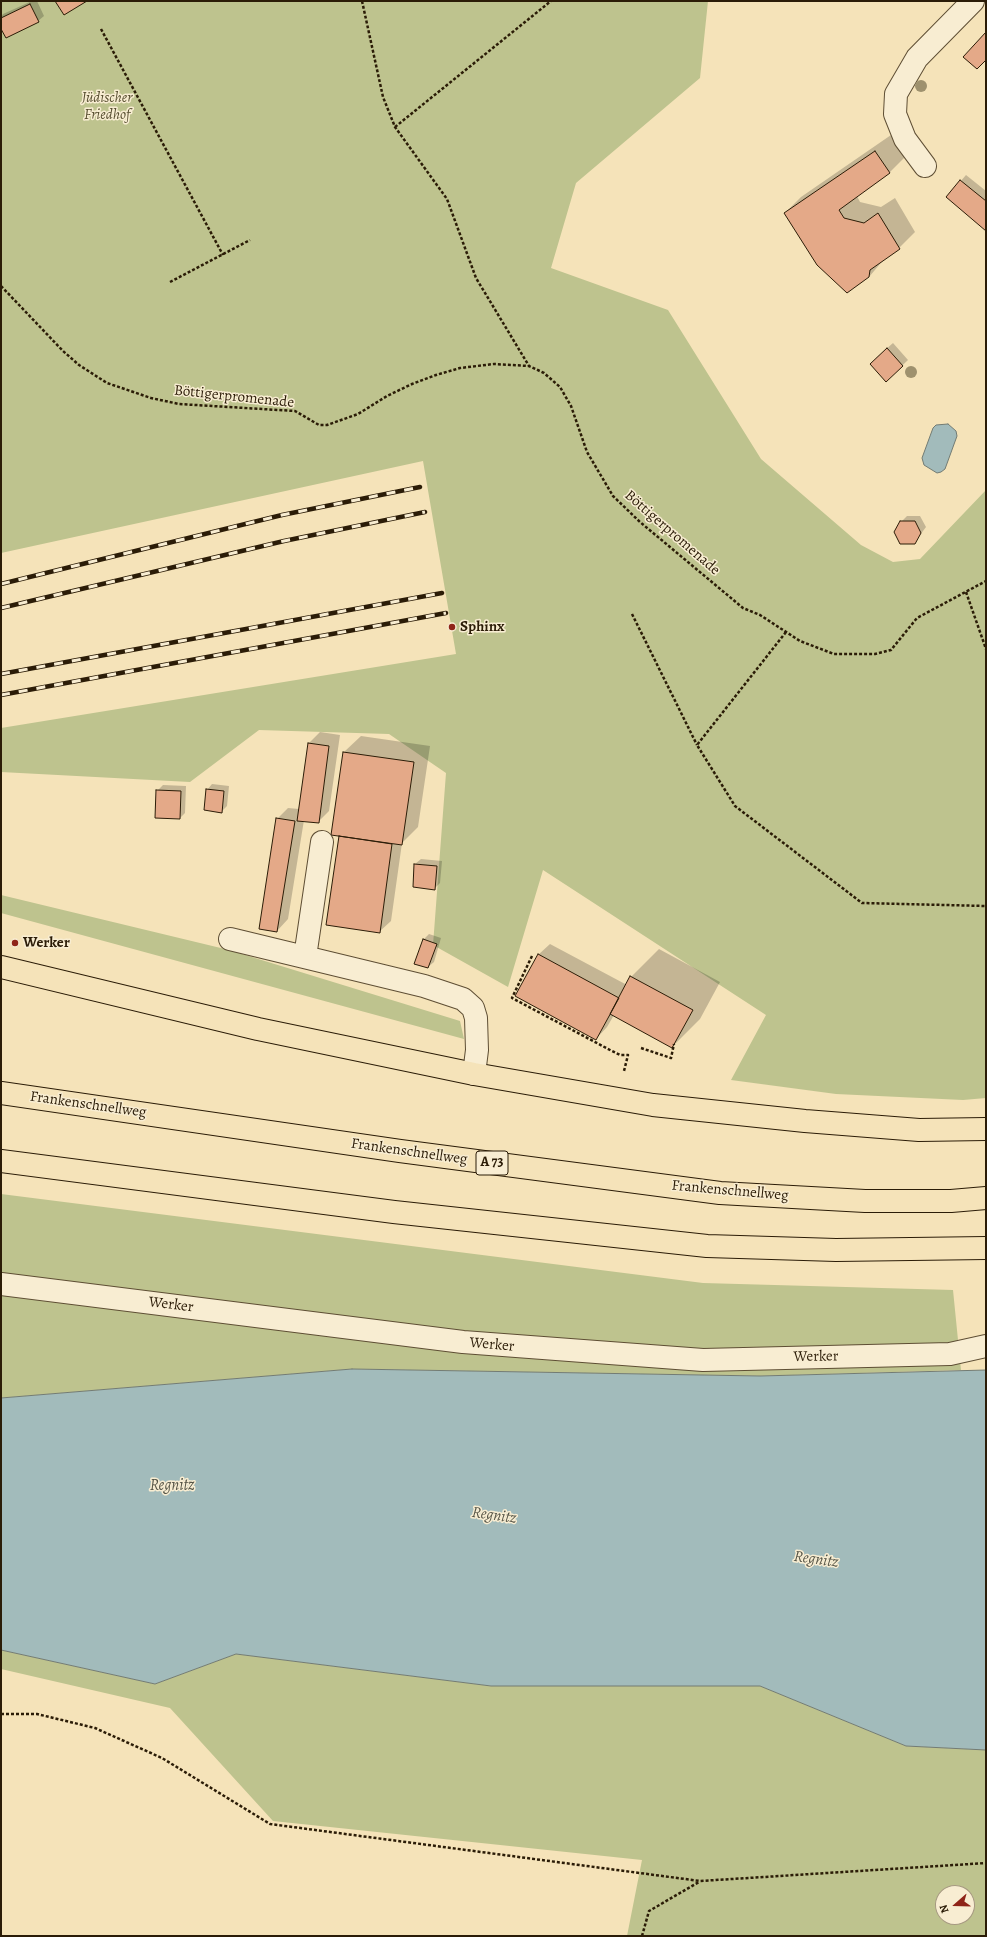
<!DOCTYPE html>
<html>
<head>
<meta charset="utf-8">
<style>
  body { margin:0 }
  #map { position:relative; width:987px; height:1937px; overflow:hidden; background:#f5e3b9; font-family:Alegreya,serif }
  canvas { display:block }
  .frame { position:absolute; inset:0; border:2px solid #2b1c07; pointer-events:none }
  .north { position:absolute; left:935px; top:1885px; width:40px; height:40px; box-sizing:border-box; background:#f8edd2; border:1px solid #a69981; border-radius:50%; rotate:250deg; font-size:11px; font-weight:700; line-height:16px; text-align:center; color:#2b1c07 }
  .north::after { content:''; display:block; margin:auto; width:14px; height:18px; background:#8f2418; clip-path:polygon(50% 0,100% 100%,50% 72%,0 100%) }
</style>
</head>
<body>
<div id="map">
<canvas width="987" height="1937"></canvas>
<div class="frame"></div>
<div class="north">N</div>
</div>
<script>
const ctx = document.querySelector('canvas').getContext('2d');
ctx.lineJoin = 'round';
function paint(path, color) { ctx.fillStyle = color; ctx.fill(path, 'evenodd'); }
const poly = rows => new Path2D(rows.map(r => 'M' + r).join(''));
function trace(path, color, width, dash) { ctx.strokeStyle = color; ctx.lineWidth = width; ctx.lineCap = dash ? 'butt' : 'round'; ctx.setLineDash(dash || []); ctx.stroke(path); }
function drawText(font, color, halo, rows, align = 'center') {
  ctx.font = font + ' Alegreya,serif'; ctx.lineWidth = 3; ctx.setLineDash([]); ctx.textBaseline = 'middle'; ctx.strokeStyle = halo; ctx.fillStyle = color; for (const [text, x, y, turn = 0] of rows) {
    ctx.save(); ctx.translate(x, y); ctx.rotate((+turn || 0) * Math.PI / 180); ctx.textAlign = isNaN(turn) ? turn : align; if (halo) ctx.strokeText(text, 0, 0); ctx.fillText(text, 0, 0); ctx.restore();
  }
}
paint(poly([
  [1,1,708,1,700,78,576,183,551,268,668,310,761,459,861,545,893,562,920,559,986,490,986,1098,963,1100,836,1094,731,1080,766,1015,543,870,508,987,433,945,446,773,389,734,259,730,190,782,1,772,1,728,456,654,423,461,1,553],
  [1,895,229,950,460,1021,464,1039,1,913],
  [1,1194,703,1283,953,1290,961,1370,760,1376,352,1369,1,1398],
  [1,1650,155,1684,236,1654,491,1686,760,1686,906,1746,986,1750,986,1936,627,1936,642,1860,273,1821,170,1708,1,1669],
  [943,1893,967,1893,967,1917,943,1917]
]), '#bec38e');
const water = poly([
  [948,424,956,431,957,436,945,469,941,472,937,473,924,465,922,458,933,428,936,425,948,424],
  [352,1369,760,1376,986,1370,986,1750,906,1746,760,1686,491,1686,236,1654,155,1684,1,1650,1,1398,352,1369]
]);
paint(water, '#a2bbbb');
trace(water, '#727b73', 1);
paint(poly([
  [32,1,37,1,44,16,38,21,1,26,1,17,3,14],
  [891,135,906,156,890,172,857,196,860,202,881,207,895,198,915,232,899,248,885,258,869,277,785,213,801,197],
  [966,175,986,191,986,230,947,197],
  [893,343,908,360,886,381,876,358],
  [907,516,920,516,926,527,914,543,901,522],
  [320,732,340,735,329,811,318,822,304,820,288,919,277,931,277,819,288,808,299,809,309,743],
  [361,736,430,746,418,827,402,843,391,921,379,932,341,835,344,752],
  [212,784,229,786,227,806,221,812,207,790],
  [163,785,186,786,185,813,180,818,157,791],
  [421,859,442,861,440,883,434,889,415,864],
  [429,934,441,938,434,962,428,967,423,940],
  [550,944,627,985,631,977,659,949,720,982,700,1019,672,1047,614,1015,607,1027,596,1039,538,955]
]), '#0003');
const building = poly([
  [55,1,87,1,64,15,55,1],
  [30,4,39,22,6,38,1,29,1,18,30,4],
  [986,32,986,60,977,69,963,57,986,32],
  [875,151,890,173,839,210,844,218,864,223,878,213,900,249,870,270,869,277,847,293,817,265,784,213,875,151],
  [960,180,986,201,986,231,946,197,960,180],
  [887,348,903,366,886,382,870,364,887,348],
  [900,521,915,521,921,533,915,544,900,544,894,532,900,521],
  [308,743,329,746,319,823,297,821,308,743],
  [343,752,414,762,402,845,331,835,343,752],
  [206,789,224,791,222,813,204,810,206,789],
  [156,790,181,791,180,819,155,818,156,790],
  [276,818,295,821,277,932,259,929,276,818],
  [339,836,392,844,380,933,326,925,339,836],
  [414,864,437,866,435,890,413,887,414,864],
  [423,939,437,944,428,968,414,964,423,939],
  [538,954,619,998,596,1040,515,996,538,954],
  [630,976,693,1010,672,1048,610,1014,630,976]
]);
paint(building, '#e4a988');
trace(building, '#2b1c07', 1);
const minor = poly([
  [925,166,905,139,895,114,896,94,917,58,973,1],
  [230,939,424,986,463,999,473,1008,476,1018,477,1050,474,1074],
  [305,957,322,842],
  [1,1284,463,1342,703,1360,950,1354,986,1346]
]);
const major = poly([
  [1,967,258,1029,474,1074,653,1105,805,1121,919,1130,986,1129]
]);
const highway = poly([
  [1,1093,400,1151,720,1193,865,1201,951,1201,986,1198],
  [1,1161,394,1212,707,1246,836,1250,986,1248]
]);
trace(minor, '#5e4e34', 24);
trace(major, '#2b1c07', 24);
trace(highway, '#2b1c07', 24);
trace(poly([
  [362,1,383,97,395,127,447,199,476,278,529,366],
  [101,29,223,255],
  [395,127,551,1],
  [170,282,250,240],
  [1,286,63,351,79,365,107,383,151,398,179,404,295,411,319,425,327,425,358,414,387,396,412,384,436,375,460,368,494,364,529,366,544,373,560,387,571,406,587,452,613,496,640,522,743,608,760,615,800,641,834,654,875,654,891,650,917,618,986,581],
  [966,592,986,649],
  [632,614,697,745],
  [786,632,697,745,735,806,862,903,986,906],
  [532,956,512,998,610,1050,620,1055,628,1055,624,1071],
  [641,1048,671,1058,674,1044],
  [1,1714,37,1714,95,1728,162,1758,270,1824,700,1881,986,1863],
  [642,1936,649,1911,699,1882]
]), '#2b1c07', 2.5, [3, 2]);
trace(minor, '#f8edd2', 22);
trace(major, '#f5e3b9', 22);
trace(highway, '#f5e3b9', 22);
const rail = poly([
  [1,584,282,515,420,487],
  [1,608,284,541,425,512],
  [1,674,442,593],
  [1,695,446,613]
]);
trace(rail, '#2b1c07', 4.5);
trace(rail, '#f8edd2', 3, [9]);
ctx.fillStyle = '#9e916e';
for (const [x, y] of [
  [921,86],
  [911,372]
]) { ctx.beginPath(); ctx.arc(x, y, 6, 0, 2 * Math.PI); ctx.fill(); }
for (const [x, y, r, color] of [
  [452,627,4,"#8f2418"],
  [15,943,4,"#8f2418"]
]) { const dot = new Path2D(); dot.arc(x, y, r, 0, 2 * Math.PI); ctx.fillStyle = color; ctx.fill(dot); trace(dot, '#f8edd2', 1.5); }
for (const [x, y, w] of [
  [492,1163,32]
]) { const box = new Path2D(); box.roundRect(x - w / 2, y - 12, w, 24, 3); ctx.fillStyle = '#f8edd2'; ctx.fill(box); trace(box, '#2b1c07', 1); }
drawText('bold 14px', '#2b1c07', null, [
  ["A 73",492,1163]
]);
drawText('italic 15px', '#574e30', '#f8edd2', [
  ["Jüdischer",107,98],
  ["Friedhof",107,115]
]);
drawText('15px', '#2b1c07', '#f8edd2', [
  ["Böttigerpromenade",234,397,6],
  ["Böttigerpromenade",672,533,41],
  ["Frankenschnellweg",88,1105,8],
  ["Frankenschnellweg",409,1152,8],
  ["Frankenschnellweg",730,1191,5],
  ["Werker",171,1305,7],
  ["Werker",492,1345,5],
  ["Werker",816,1357,-1]
]);
drawText('bold 15px', '#2b1c07', '#f8edd2', [
  ["Sphinx",460,627],
  ["Werker",23,943]
], 'left');
drawText('italic 16px', '#555446', '#f8edd2', [
  ["Regnitz",172,1486],
  ["Regnitz",494,1516,8],
  ["Regnitz",816,1560,8]
]);
</script>
</body>
</html>
